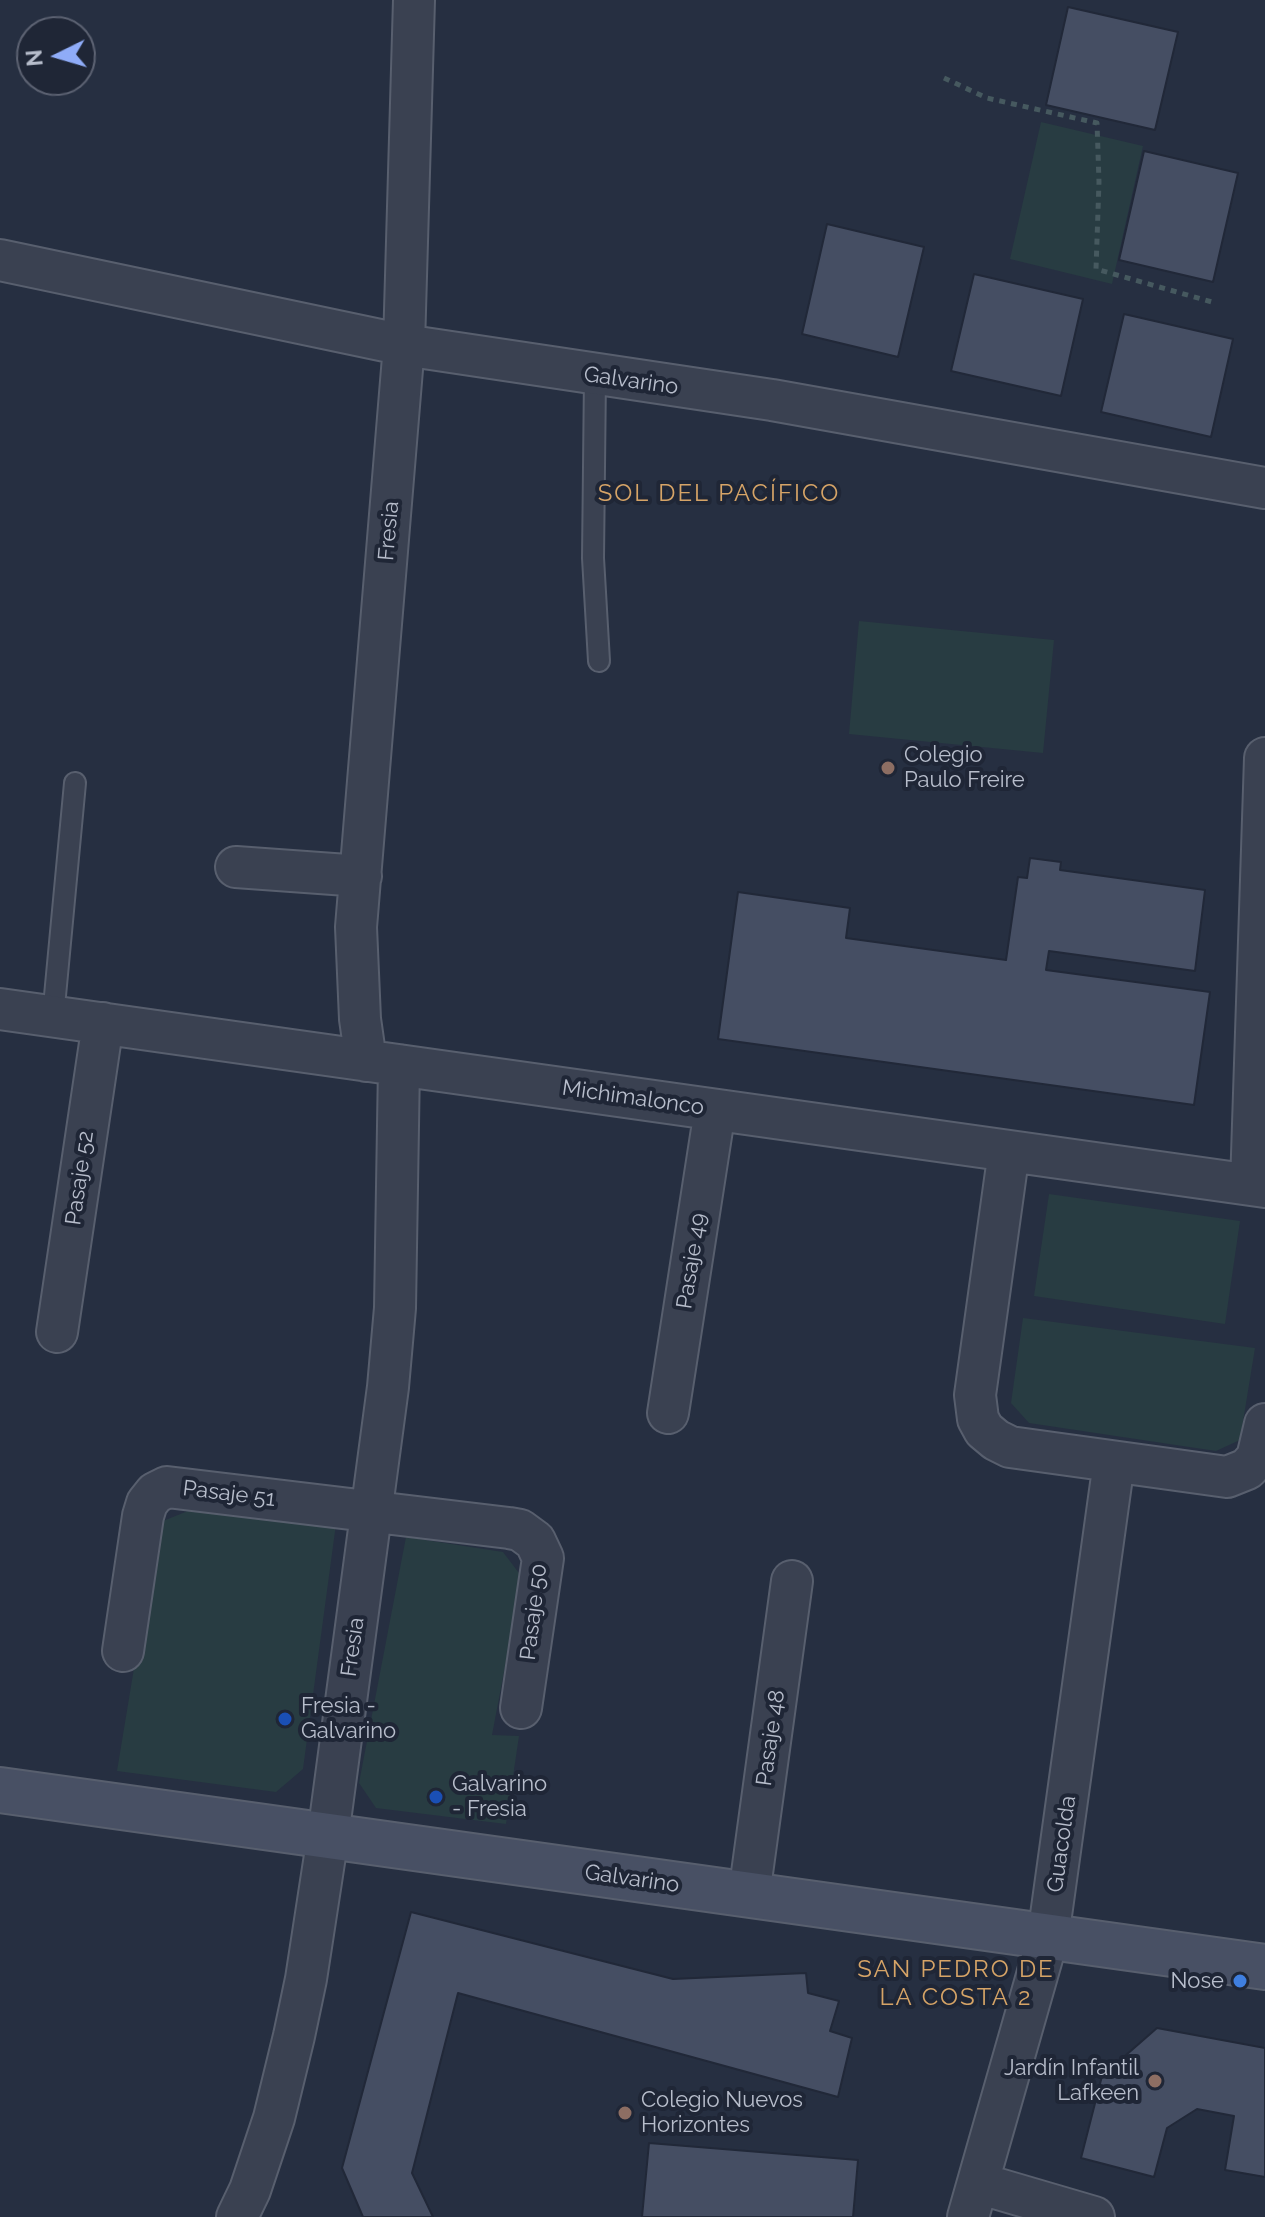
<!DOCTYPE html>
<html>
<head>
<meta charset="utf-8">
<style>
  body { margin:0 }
  #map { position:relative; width:1265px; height:2217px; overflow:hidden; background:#262f41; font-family:Raleway,sans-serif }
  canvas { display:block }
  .north { position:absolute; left:16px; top:16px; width:80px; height:80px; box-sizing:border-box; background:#1f2636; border:2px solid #5c6272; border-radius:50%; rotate:265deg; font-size:22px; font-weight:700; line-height:32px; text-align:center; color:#b7bdcb }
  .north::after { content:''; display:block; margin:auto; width:28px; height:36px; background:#8facf8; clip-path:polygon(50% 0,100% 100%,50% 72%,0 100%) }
</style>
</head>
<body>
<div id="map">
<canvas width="1265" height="2217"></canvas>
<div class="north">N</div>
</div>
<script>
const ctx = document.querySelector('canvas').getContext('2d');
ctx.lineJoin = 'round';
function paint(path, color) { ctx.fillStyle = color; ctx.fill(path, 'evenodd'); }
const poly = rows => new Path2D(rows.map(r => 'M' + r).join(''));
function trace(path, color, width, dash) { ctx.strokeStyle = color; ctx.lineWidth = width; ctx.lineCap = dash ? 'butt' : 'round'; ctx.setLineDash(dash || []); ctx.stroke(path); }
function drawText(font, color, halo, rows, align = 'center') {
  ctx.font = font + ' Raleway,sans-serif'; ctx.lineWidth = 8; ctx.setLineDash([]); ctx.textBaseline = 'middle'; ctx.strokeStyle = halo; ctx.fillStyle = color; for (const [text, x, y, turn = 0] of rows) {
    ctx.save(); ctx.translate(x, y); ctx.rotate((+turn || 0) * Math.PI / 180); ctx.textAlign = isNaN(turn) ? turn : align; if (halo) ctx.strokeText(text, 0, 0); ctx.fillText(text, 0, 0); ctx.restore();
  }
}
paint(poly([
  [1041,122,1143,146,1112,284,1010,259],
  [859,621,1054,640,1043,753,849,734],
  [1049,1194,1240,1221,1225,1324,1034,1296],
  [1023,1318,1255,1348,1240,1440,1216,1451,1029,1423,1011,1403],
  [188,1511,336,1524,303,1769,276,1792,117,1771,158,1523],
  [406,1537,503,1552,522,1577,492,1735,519,1736,506,1824,376,1808,359,1783]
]), '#283c42');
const building = poly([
  [1068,7,1178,32,1155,130,1046,105,1068,7],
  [1144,151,1238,173,1213,282,1119,260,1144,151],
  [827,224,924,247,898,357,802,334,827,224],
  [974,274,1083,299,1061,396,951,371,974,274],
  [1124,314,1233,339,1211,437,1101,412,1124,314],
  [1030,858,1061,862,1060,870,1205,890,1195,971,1049,951,1046,970,1210,992,1194,1105,718,1039,738,892,850,908,846,938,1006,960,1018,877,1027,878,1030,858],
  [411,1912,673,1979,806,1973,808,1993,839,2001,830,2031,852,2038,838,2097,458,1993,412,2173,433,2217,363,2217,342,2168,411,1912],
  [1157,2028,1265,2048,1265,2177,1225,2170,1234,2116,1197,2109,1167,2128,1154,2177,1081,2158,1102,2076,1157,2028],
  [649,2143,858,2160,853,2217,642,2217,649,2143]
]);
paint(building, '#454e63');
trace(building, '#212838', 2);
const lane = poly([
  [595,376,593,558,599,661],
  [53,1017,75,783]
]);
const street = poly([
  [0,260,404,345,772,400,1265,488],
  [236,867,361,876],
  [0,1009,1265,1187],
  [366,1061,360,1019,356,927,404,345,414,0],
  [1009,1151,975,1395,978,1419,984,1430,996,1440,1010,1447,1227,1477,1247,1469,1257,1458,1265,1424],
  [1251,1185,1265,758],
  [57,1332,103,1023],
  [668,1413,715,1110],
  [123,1651,143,1516,147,1503,155,1493,167,1487,509,1528,520,1530,535,1541,543,1558,521,1708],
  [749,1895,792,1581],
  [978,2183,1094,2217],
  [237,2217,250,2190,274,2118,294,2036,306,1979,328,1836,388,1387,395,1308,399,1065],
  [968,2217,1048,1937,1114,1462]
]);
const secondary = poly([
  [0,1790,1265,1967]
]);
trace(lane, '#585f6e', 24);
trace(street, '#585f6e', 44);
trace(secondary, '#585f6e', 48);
trace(poly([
  [944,78,987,98,1097,123,1099,182,1096,269,1212,302]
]), '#46595f', 5, [6, 6]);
trace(lane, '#3a4151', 20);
trace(street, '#3a4151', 40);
trace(secondary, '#485064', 44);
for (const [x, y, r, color] of [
  [888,768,8,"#8d6e63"],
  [285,1719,8,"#1a4fb4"],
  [436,1797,8,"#1a4fb4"],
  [1240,1981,8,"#3f7fe0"],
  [1155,2081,8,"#8d6e63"],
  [625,2113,8,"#8d6e63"]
]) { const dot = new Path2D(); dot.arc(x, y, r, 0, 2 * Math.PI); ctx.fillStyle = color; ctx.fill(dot); trace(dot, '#1f2636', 3); }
drawText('22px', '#b7bdcb', '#1f2636', [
  ["Galvarino",631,381,8],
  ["Fresia",389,531,-85],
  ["Michimalonco",633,1098,8],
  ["Pasaje 52",80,1178,-82],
  ["Pasaje 49",692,1261,-81],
  ["Pasaje 51",229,1494,7],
  ["Pasaje 50",534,1612,-83],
  ["Fresia",353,1647,-82],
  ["Pasaje 48",771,1738,-82],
  ["Guacolda",1062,1844,-82],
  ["Galvarino",632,1879,8]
]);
drawText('22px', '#b7bdcb', '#1f2636', [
  ["Colegio",904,755],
  ["Paulo Freire",904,780],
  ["Fresia -",301,1706],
  ["Galvarino",301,1731],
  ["Galvarino",452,1784],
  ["- Fresia",452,1809],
  ["Nose",1224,1981,"right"],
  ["Jardín Infantil",1139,2068,"right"],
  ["Lafkeen",1139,2093,"right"],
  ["Colegio Nuevos",641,2100],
  ["Horizontes",641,2125]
], 'left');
ctx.letterSpacing = '2px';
drawText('24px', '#d6a467', '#1f2636', [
  ["SOL DEL PACÍFICO",719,494],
  ["SAN PEDRO DE",956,1970],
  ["LA COSTA 2",956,1998]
]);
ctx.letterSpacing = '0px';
</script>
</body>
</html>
